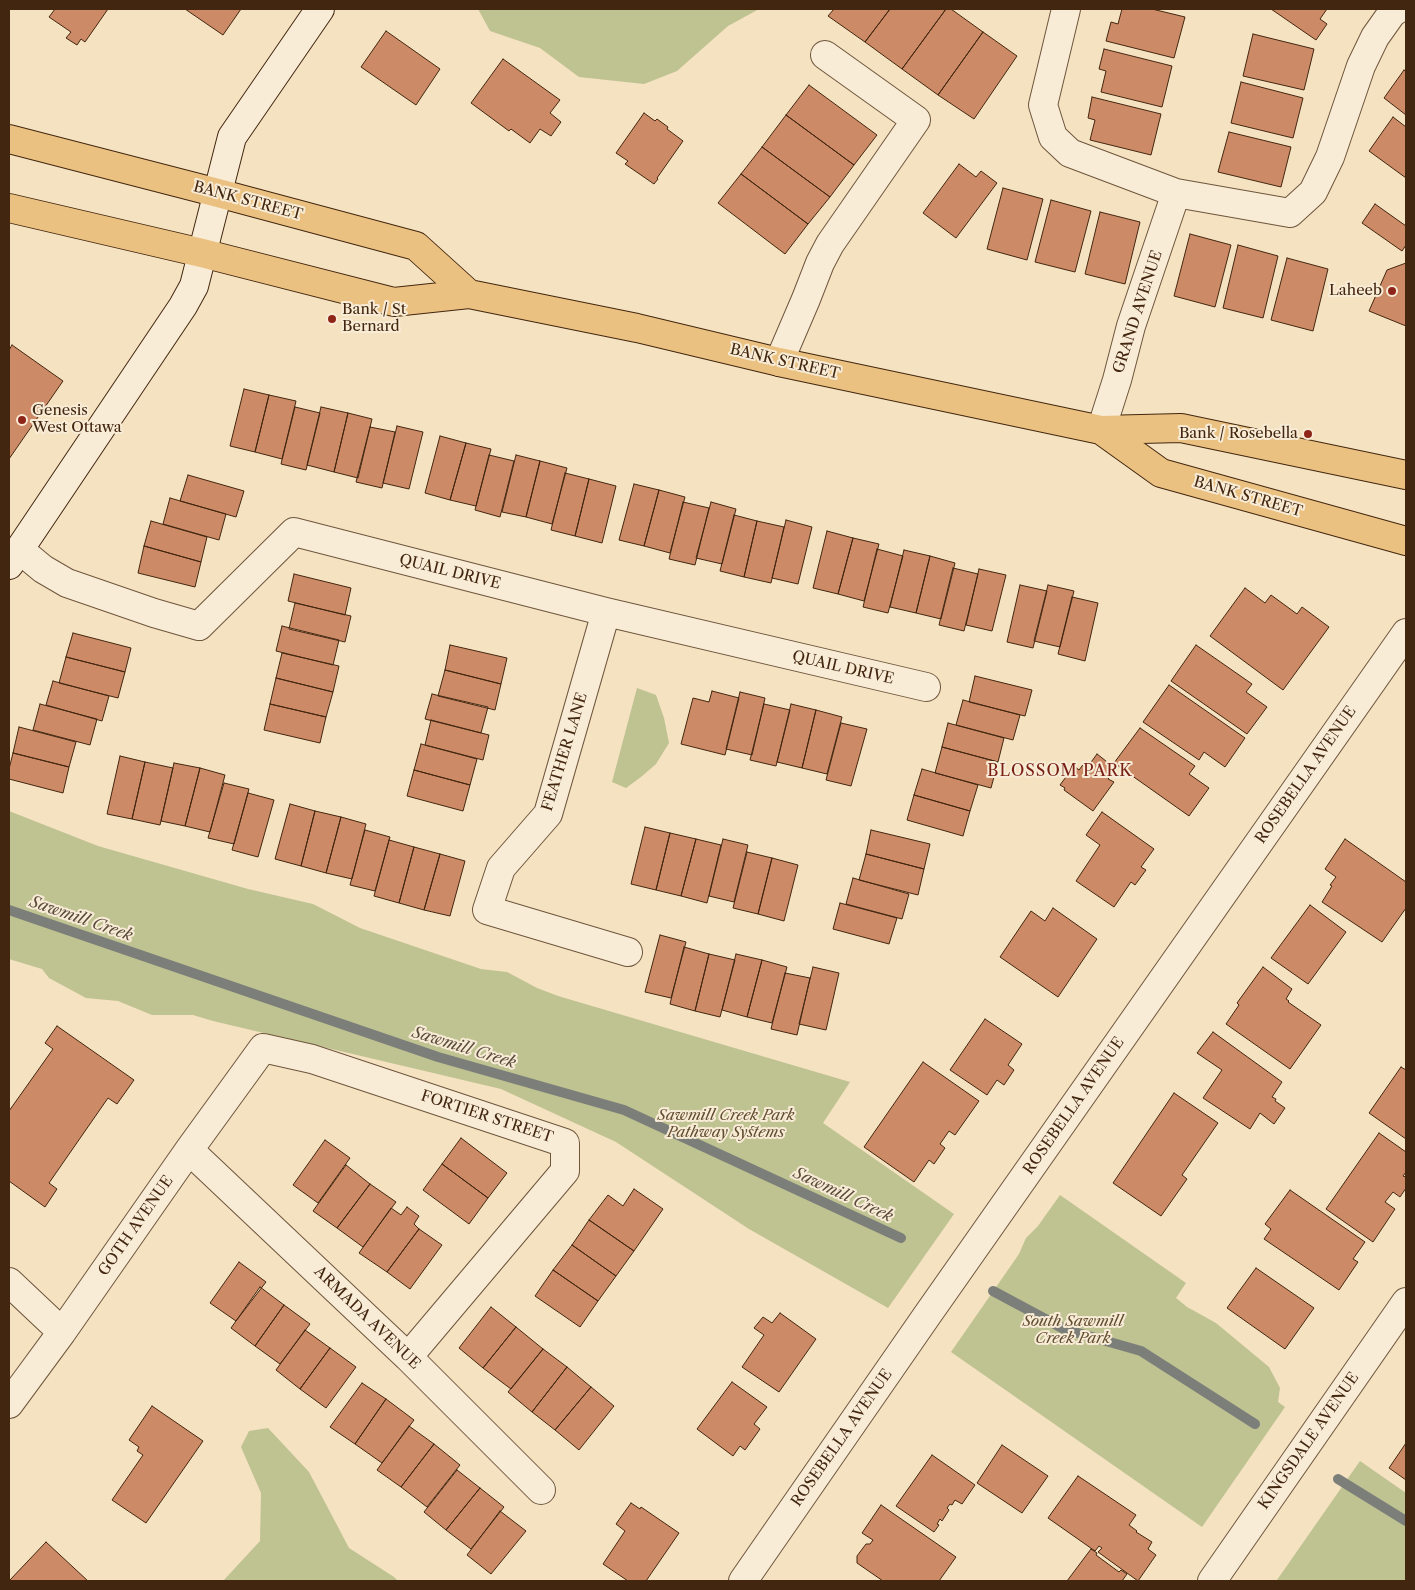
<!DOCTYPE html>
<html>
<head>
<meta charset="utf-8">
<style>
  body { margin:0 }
  #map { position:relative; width:1415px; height:1590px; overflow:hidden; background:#f4e2c1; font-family:"Libre Caslon Text",serif }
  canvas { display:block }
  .frame { position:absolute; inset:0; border:10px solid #43260f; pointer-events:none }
</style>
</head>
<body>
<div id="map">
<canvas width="1415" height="1590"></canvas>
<div class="frame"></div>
</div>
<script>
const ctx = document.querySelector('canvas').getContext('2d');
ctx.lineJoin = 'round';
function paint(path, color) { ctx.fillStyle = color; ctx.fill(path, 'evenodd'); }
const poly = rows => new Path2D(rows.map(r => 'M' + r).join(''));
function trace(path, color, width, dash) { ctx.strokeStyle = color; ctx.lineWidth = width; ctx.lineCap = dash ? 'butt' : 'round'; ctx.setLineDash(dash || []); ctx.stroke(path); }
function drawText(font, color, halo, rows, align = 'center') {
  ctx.font = font + ' "Libre Caslon Text",serif'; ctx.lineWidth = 4; ctx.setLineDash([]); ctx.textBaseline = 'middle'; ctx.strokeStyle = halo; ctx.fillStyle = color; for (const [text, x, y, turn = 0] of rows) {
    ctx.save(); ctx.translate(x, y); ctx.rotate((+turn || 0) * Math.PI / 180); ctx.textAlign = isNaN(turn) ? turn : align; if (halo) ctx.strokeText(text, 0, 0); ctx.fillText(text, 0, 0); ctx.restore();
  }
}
paint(poly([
  [478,9,759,9,728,26,677,71,644,84,579,77,540,48,490,31],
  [637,688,656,695,664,718,669,743,656,764,641,777,626,788,612,782],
  [9,811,98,846,248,889,313,904,360,928,481,969,507,972,537,988,558,996,850,1082,823,1123,954,1214,888,1308,749,1229,616,1142,501,1089,213,1021,193,1015,152,1015,118,1001,86,998,49,978,42,969,9,959],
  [1060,1195,1186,1283,1176,1298,1187,1307,1216,1323,1269,1367,1280,1388,1278,1402,1285,1407,1202,1527,951,1352,1019,1254,1026,1238,1038,1226],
  [268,1428,309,1472,349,1548,394,1577,398,1581,223,1581,260,1541,261,1493,241,1447,249,1431],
  [1360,1461,1406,1493,1406,1581,1279,1581,1277,1580]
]), '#bfc291');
trace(poly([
  [9,910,438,1057,624,1110,901,1238],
  [993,1291,1064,1329,1141,1351,1255,1424],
  [1338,1479,1406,1521]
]), '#7c7f79', 10);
const building = poly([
  [55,9,108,9,85,42,81,39,77,45,66,38,71,32,49,17,55,9],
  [185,9,241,9,223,35,185,9],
  [834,9,890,9,865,42,828,16,834,9],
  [890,9,946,9,902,69,865,42,890,9],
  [946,9,951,9,983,32,938,95,902,69,946,9],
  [1122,9,1152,9,1185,17,1174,58,1106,41,1111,22,1118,24,1122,9],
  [1271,9,1327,9,1320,19,1327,24,1316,40,1271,9],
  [386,31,440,69,416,105,361,67,386,31],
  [983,32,1017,56,974,119,938,95,983,32],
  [1253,34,1314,49,1304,90,1243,76,1253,34],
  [1104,49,1172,66,1162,107,1101,92,1106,71,1099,69,1104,49],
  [503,59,560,100,550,113,561,122,551,136,540,129,530,143,511,129,509,131,471,103,503,59],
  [1404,70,1406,72,1406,115,1384,98,1404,70],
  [1241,82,1303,98,1293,138,1231,123,1241,82],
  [809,85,877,135,854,165,786,115,809,85],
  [1092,97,1161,114,1151,155,1090,140,1095,120,1088,118,1092,97],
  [644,113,655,121,657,119,668,127,667,129,683,141,657,178,658,179,654,184,625,164,628,161,616,153,644,113],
  [786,115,854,165,830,197,762,147,786,115],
  [1393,117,1406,127,1406,178,1369,151,1393,117],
  [1229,132,1291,147,1281,187,1218,172,1229,132],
  [762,147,830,197,808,224,741,174,762,147],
  [959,164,976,177,981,171,997,183,956,238,923,213,959,164],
  [741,174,808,224,785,254,718,203,741,174],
  [1003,188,1043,199,1027,260,987,249,1003,188],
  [1051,200,1091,211,1075,272,1035,262,1051,200],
  [1375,204,1406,226,1406,245,1402,251,1362,223,1375,204],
  [1100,212,1140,222,1125,284,1085,274,1100,212],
  [1190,234,1231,245,1215,307,1174,296,1190,234],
  [1238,245,1278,256,1263,318,1223,308,1238,245],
  [1287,258,1328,269,1313,331,1271,320,1287,258],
  [1406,263,1406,326,1369,311,1387,270,1406,263],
  [12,345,63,381,9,459,9,350,12,345],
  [244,389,269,395,255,452,230,446,244,389],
  [269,395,296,401,282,459,255,452,269,395],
  [295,407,320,413,306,470,281,464,295,407],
  [321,407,348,413,334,472,307,465,321,407],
  [348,413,372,419,358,478,334,472,348,413],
  [397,426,423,432,409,489,383,483,397,426],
  [370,427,395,432,382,488,356,482,370,427],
  [440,436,466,443,450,500,425,493,440,436],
  [466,443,491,449,476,506,450,500,466,443],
  [489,455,514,461,500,517,475,510,489,455],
  [516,455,540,461,526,517,502,512,516,455],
  [540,461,567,468,552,524,526,517,540,461],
  [565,473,589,479,575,536,551,530,565,473],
  [188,475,244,491,236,517,180,501,188,475],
  [589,479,616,486,602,543,575,536,589,479],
  [634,484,659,490,644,546,619,540,634,484],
  [659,490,685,497,670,553,644,546,659,490],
  [170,498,226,514,219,540,163,524,170,498],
  [683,502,709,508,695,565,669,559,683,502],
  [711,502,736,509,722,564,696,558,711,502],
  [734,515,757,521,744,577,720,571,734,515],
  [786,520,812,527,798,584,772,578,786,520],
  [151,521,207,537,201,562,144,546,151,521],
  [757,521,784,527,771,583,744,577,757,521],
  [827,531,853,538,838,594,813,588,827,531],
  [853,538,879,544,864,601,838,594,853,538],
  [144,546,201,562,195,587,138,573,144,546],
  [877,549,903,556,888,613,863,607,877,549],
  [904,550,930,556,916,613,890,607,904,550],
  [930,556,955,563,941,619,916,613,930,556],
  [953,568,978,574,964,631,939,625,953,568],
  [979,569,1006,575,992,631,966,625,979,569],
  [294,574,351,588,345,615,288,601,294,574],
  [1020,585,1047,591,1033,648,1007,642,1020,585],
  [1048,585,1074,591,1060,647,1034,641,1048,585],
  [1245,588,1265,603,1271,595,1297,614,1302,607,1329,627,1283,690,1210,636,1245,588],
  [1072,597,1098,603,1085,661,1058,654,1072,597],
  [295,603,351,616,345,642,289,629,295,603],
  [282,626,339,640,333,665,276,651,282,626],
  [73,633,131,648,125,672,66,657,73,633],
  [450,645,507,658,501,684,445,670,450,645],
  [1196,645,1252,684,1246,692,1267,707,1247,734,1171,681,1196,645],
  [282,653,339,666,333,692,276,678,282,653],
  [66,657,125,672,118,698,59,683,66,657],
  [445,670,501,684,495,710,438,696,445,670],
  [975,676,1032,690,1025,716,969,702,975,676],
  [276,678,333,692,326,717,270,704,276,678],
  [53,681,109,696,102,721,46,705,53,681],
  [1169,685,1245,738,1225,767,1204,752,1199,760,1143,722,1169,685],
  [712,691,739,698,725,755,681,744,693,698,709,702,712,691],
  [740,692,765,698,752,755,726,749,740,692],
  [432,694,488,707,481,733,425,719,432,694],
  [963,700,1020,715,1013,740,956,725,963,700],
  [40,704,97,719,90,745,33,730,40,704],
  [270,704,326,717,320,743,264,730,270,704],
  [764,704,790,710,776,766,750,760,764,704],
  [791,704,816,710,802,768,777,762,791,704],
  [816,710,842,717,827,774,802,768,816,710],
  [431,720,489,735,483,760,425,745,431,720],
  [841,723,867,729,851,786,826,780,841,723],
  [948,723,1004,738,998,762,942,747,948,723],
  [19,727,76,742,69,767,13,753,19,727],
  [1140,728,1195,766,1189,774,1209,788,1189,816,1114,763,1140,728],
  [421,744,477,759,470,785,414,770,421,744],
  [942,747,998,762,991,788,935,773,942,747],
  [13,753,69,767,63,793,9,779,9,769,13,753],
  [1097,754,1116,769,1108,779,1114,782,1093,811,1064,790,1065,788,1060,785,1074,766,1079,770,1085,762,1089,765,1097,754],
  [120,756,145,762,132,819,107,814,120,756],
  [145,762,173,768,160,825,132,819,145,762],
  [174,763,200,768,185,826,161,821,174,763],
  [200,768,225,775,210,832,185,826,200,768],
  [922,769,978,785,970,811,914,795,922,769],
  [414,770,470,785,463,811,407,796,414,770],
  [224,783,249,789,234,844,208,838,224,783],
  [248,793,274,800,258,857,232,850,248,793],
  [914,795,970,811,963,836,907,820,914,795],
  [290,804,315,811,301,866,275,859,290,804],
  [315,811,341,817,326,873,301,866,315,811],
  [1102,812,1154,849,1141,867,1146,870,1135,885,1131,882,1114,907,1076,881,1100,845,1086,835,1102,812],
  [341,817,366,824,352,879,326,873,341,817],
  [645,827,670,833,656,890,631,884,645,827],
  [365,830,390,837,375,891,350,885,365,830],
  [871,830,930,844,924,869,866,854,871,830],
  [670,833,696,839,681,896,656,890,670,833],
  [696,839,721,845,707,903,681,896,696,839],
  [723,839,748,845,734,902,709,896,723,839],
  [1345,839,1406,882,1406,908,1382,942,1322,902,1332,886,1330,885,1336,877,1325,869,1345,839],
  [389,840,414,847,399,903,374,896,389,840],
  [414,847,440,854,424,910,399,903,414,847],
  [747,852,772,858,758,914,733,908,747,852],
  [440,854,465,861,450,916,424,910,440,854],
  [866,854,924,869,918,895,859,880,866,854],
  [772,858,798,865,784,921,758,914,772,858],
  [853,878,909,894,902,919,846,904,853,878],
  [840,903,897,918,889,944,833,929,840,903],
  [1310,905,1346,932,1308,984,1271,958,1310,905],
  [1053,908,1097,939,1058,997,1000,957,1031,911,1045,921,1053,908],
  [660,935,686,942,671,998,645,992,660,935],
  [684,947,709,954,695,1011,670,1004,684,947],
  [709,954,735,960,720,1017,695,1011,709,954],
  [736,954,762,960,747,1017,722,1010,736,954],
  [762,960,787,967,772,1023,747,1017,762,960],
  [813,967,839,973,826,1030,799,1024,813,967],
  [1263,967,1292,989,1286,999,1289,1001,1288,1002,1321,1025,1290,1069,1226,1024,1239,1005,1237,1003,1263,967],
  [785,973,810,978,797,1035,771,1029,785,973],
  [985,1019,1022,1044,1008,1065,1014,1070,1004,1085,997,1080,987,1095,950,1070,985,1019],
  [57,1026,134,1080,117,1104,108,1098,49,1183,57,1189,45,1207,9,1181,9,1111,53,1049,45,1043,57,1026],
  [1213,1032,1282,1082,1272,1097,1276,1099,1275,1101,1285,1108,1274,1124,1260,1113,1250,1129,1203,1098,1222,1070,1197,1053,1213,1032],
  [923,1062,979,1101,955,1135,949,1131,940,1144,945,1148,934,1164,929,1160,914,1182,864,1147,923,1062],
  [1401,1067,1406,1070,1406,1139,1369,1113,1401,1067],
  [1174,1093,1218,1123,1182,1175,1187,1179,1161,1216,1113,1183,1174,1093],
  [1379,1133,1406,1152,1406,1172,1403,1176,1406,1177,1406,1188,1400,1197,1393,1192,1385,1202,1395,1209,1373,1242,1326,1209,1379,1133],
  [461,1138,507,1173,488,1198,442,1164,461,1138],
  [325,1140,350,1158,318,1203,293,1185,325,1140],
  [442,1164,488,1198,469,1224,423,1190,442,1164],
  [346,1165,370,1184,337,1228,313,1211,346,1165],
  [370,1184,396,1202,363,1247,337,1228,370,1184],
  [634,1189,663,1209,634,1251,589,1220,608,1195,623,1206,634,1189],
  [1290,1190,1365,1242,1353,1259,1358,1262,1339,1290,1264,1239,1271,1229,1265,1224,1290,1190],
  [407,1207,419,1216,414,1224,419,1229,387,1272,359,1253,391,1208,401,1215,407,1207],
  [589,1220,634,1251,616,1276,572,1245,589,1220],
  [419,1229,442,1245,410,1289,387,1272,419,1229],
  [572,1245,616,1276,598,1301,553,1270,572,1245],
  [239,1262,266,1282,236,1321,210,1303,239,1262],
  [1256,1268,1314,1308,1285,1349,1227,1308,1256,1268],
  [553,1270,598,1301,580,1327,535,1296,553,1270],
  [260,1287,284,1305,255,1346,231,1328,260,1287],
  [284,1305,310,1324,280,1364,255,1346,284,1305],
  [491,1307,516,1327,483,1368,459,1348,491,1307],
  [780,1313,816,1339,779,1392,742,1367,764,1335,754,1328,763,1317,772,1323,780,1313],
  [516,1327,543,1349,511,1389,483,1368,516,1327],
  [305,1330,330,1348,300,1389,276,1370,305,1330],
  [330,1348,356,1367,326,1408,300,1389,330,1348],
  [543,1349,567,1367,532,1412,508,1392,543,1349],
  [567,1367,591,1387,555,1430,532,1412,567,1367],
  [732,1382,767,1407,754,1424,760,1429,745,1450,740,1446,733,1456,697,1429,732,1382],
  [362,1383,386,1399,355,1444,330,1427,362,1383],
  [591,1387,614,1406,579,1450,555,1430,591,1387],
  [386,1399,414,1420,382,1463,355,1444,386,1399],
  [152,1406,203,1441,146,1523,112,1500,143,1455,137,1451,139,1447,129,1440,152,1406],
  [409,1426,434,1444,401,1487,377,1470,409,1426],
  [1406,1443,1406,1480,1389,1468,1406,1443],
  [434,1444,460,1465,427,1507,401,1487,434,1444],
  [1002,1445,1048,1476,1022,1513,977,1483,1002,1445],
  [932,1455,975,1485,962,1504,955,1500,952,1505,950,1504,947,1508,949,1510,942,1521,940,1519,937,1524,939,1525,934,1532,896,1506,932,1455],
  [457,1470,480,1488,446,1530,424,1512,457,1470],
  [1078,1476,1136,1515,1129,1525,1137,1531,1136,1532,1152,1542,1148,1549,1156,1555,1138,1581,1098,1552,1102,1548,1099,1546,1095,1551,1048,1518,1078,1476],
  [480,1488,504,1507,471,1549,446,1530,480,1488],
  [631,1503,640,1509,641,1507,679,1533,646,1581,628,1581,603,1564,625,1531,616,1524,631,1503],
  [881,1505,956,1557,939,1581,883,1581,857,1563,857,1556,866,1544,870,1544,873,1540,862,1533,881,1505],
  [500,1511,526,1531,491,1574,467,1555,500,1511],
  [46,1542,88,1581,9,1581,46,1542],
  [1091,1549,1097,1553,1096,1555,1119,1572,1121,1570,1127,1574,1122,1581,1067,1581,1091,1549]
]);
paint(building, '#cc8a66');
trace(building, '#43260f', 1);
const street = poly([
  [1066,9,1043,105,1053,137,1070,153,1176,193,1290,213,1313,192,1330,157,1361,66,1375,37,1392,13,1398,9],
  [779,362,806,299,820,263,830,244,916,120,825,55],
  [1101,430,1117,380,1131,326,1176,193],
  [20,550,43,569,67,583,154,613,199,626,294,532,606,612,926,687],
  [606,612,548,814,501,868,487,910,628,952],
  [189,1150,408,1357,541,1490],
  [9,1282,62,1332],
  [9,1404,62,1332,189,1150,263,1048,312,1059,565,1143,565,1171,408,1357],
  [743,1581,928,1314,1406,633],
  [1212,1581,1406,1302]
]);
const secondary = poly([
  [9,565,183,306,194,286,232,137,320,9]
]);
const primary = poly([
  [9,139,218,193,416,246,469,294],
  [9,208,202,253,394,302,469,294,637,328,779,362,1101,430,1181,428,1406,475],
  [1101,430,1161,473,1406,541]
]);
trace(street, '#6f553c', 30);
trace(secondary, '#43260f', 30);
trace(primary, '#43260f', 30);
trace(street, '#f8ecd7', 28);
trace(secondary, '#f8ecd7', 28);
trace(primary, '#eac180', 28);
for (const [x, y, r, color] of [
  [1392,291,5,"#8f2418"],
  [332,319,5,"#8f2418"],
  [22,420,5,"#8f2418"],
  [1308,434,5,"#8f2418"]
]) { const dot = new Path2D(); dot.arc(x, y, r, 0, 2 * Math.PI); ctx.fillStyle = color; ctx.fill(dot); trace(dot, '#f8ecd7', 2); }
drawText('15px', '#43260f', '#f8ecd7', [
  ["BANK STREET",248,201,15],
  ["GRAND AVENUE",1138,312,-72],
  ["BANK STREET",785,362,13],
  ["BANK STREET",1248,497,16],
  ["QUAIL DRIVE",450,572,14],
  ["QUAIL DRIVE",843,668,13],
  ["FEATHER LANE",565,752,-73],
  ["ROSEBELLA AVENUE",1306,775,-55],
  ["ROSEBELLA AVENUE",1074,1106,-55],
  ["FORTIER STREET",487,1117,18],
  ["GOTH AVENUE",136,1226,-55],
  ["ARMADA AVENUE",367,1318,44],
  ["ROSEBELLA AVENUE",842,1438,-55],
  ["KINGSDALE AVENUE",1309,1441,-55]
]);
drawText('15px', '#43260f', '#f8ecd7', [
  ["Laheeb",1382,291],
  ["Bank / St",342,310,"left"],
  ["Bernard",342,327,"left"],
  ["Genesis",32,411,"left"],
  ["West Ottawa",32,428,"left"],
  ["Bank / Rosebella",1298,434]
], 'right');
drawText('italic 15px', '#624d30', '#f8ecd7', [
  ["Sawmill Creek Park",726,1116],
  ["Pathway Systems",726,1133],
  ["South Sawmill",1073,1322],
  ["Creek Park",1073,1339]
]);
ctx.letterSpacing = '1px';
drawText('16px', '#7a1f14', '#f8ecd7', [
  ["BLOSSOM PARK",1060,771]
]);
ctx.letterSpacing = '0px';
drawText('italic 16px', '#5b4b3b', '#f8ecd7', [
  ["Sawmill Creek",81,919,19],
  ["Sawmill Creek",464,1048,17],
  ["Sawmill Creek",843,1195,25]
]);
</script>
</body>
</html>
